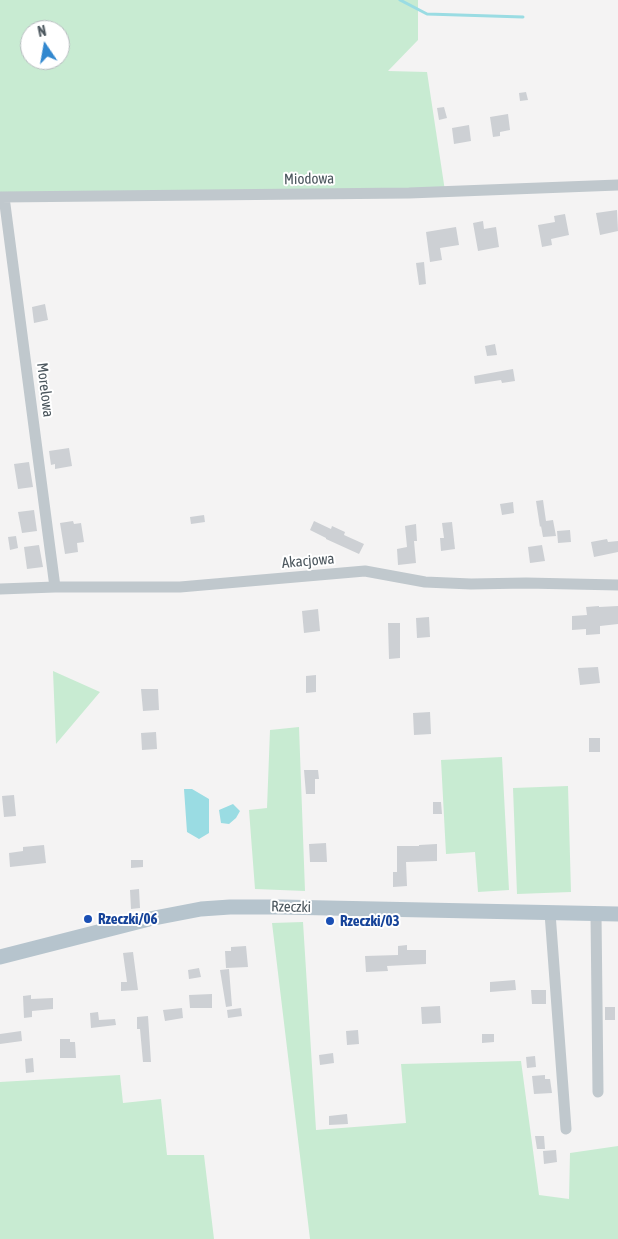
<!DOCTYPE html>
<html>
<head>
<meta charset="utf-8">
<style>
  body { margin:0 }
  #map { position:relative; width:618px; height:1239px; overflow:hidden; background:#f4f3f3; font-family:"Asap Condensed",sans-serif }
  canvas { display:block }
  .north { position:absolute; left:20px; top:20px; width:50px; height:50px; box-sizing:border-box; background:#fff; border:1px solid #b7bcbf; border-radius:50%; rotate:348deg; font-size:14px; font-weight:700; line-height:20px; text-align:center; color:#4c575e }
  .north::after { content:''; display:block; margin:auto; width:18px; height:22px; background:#3288cf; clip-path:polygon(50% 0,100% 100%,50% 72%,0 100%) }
</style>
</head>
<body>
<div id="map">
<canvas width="618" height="1239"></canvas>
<div class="north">N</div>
</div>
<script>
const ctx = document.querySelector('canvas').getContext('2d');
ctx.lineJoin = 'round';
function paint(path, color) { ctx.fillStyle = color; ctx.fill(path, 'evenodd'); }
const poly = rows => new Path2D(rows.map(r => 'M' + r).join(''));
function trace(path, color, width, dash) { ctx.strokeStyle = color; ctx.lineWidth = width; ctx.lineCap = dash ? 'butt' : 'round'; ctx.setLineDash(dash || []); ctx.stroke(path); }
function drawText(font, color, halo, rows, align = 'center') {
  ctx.font = font + ' "Asap Condensed",sans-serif'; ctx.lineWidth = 4; ctx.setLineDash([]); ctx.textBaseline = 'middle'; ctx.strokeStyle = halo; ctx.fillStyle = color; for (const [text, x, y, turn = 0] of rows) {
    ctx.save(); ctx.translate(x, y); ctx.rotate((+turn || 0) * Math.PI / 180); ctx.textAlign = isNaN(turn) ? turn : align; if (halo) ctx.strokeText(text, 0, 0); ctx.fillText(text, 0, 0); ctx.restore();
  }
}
paint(poly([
  [0,0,418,0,418,40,388,71,427,72,445,191,0,197],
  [30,30,60,30,60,60,30,60],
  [53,671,100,692,56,744],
  [299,727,305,891,255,889,249,810,267,808,270,730],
  [502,757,509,890,478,892,475,852,446,854,441,760],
  [568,786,571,892,517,894,513,788],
  [303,922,316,1130,406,1123,401,1064,521,1061,539,1195,569,1199,570,1153,618,1146,618,1239,310,1239,272,923],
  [120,1075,123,1103,161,1099,167,1155,204,1155,214,1239,0,1239,0,1082]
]), '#c8ebd2');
paint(poly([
  [184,789,192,789,209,799,209,833,199,839,187,832],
  [233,804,240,811,236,818,229,824,221,823,219,810]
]), '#9adce3');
trace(poly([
  [400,0,427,14,523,17]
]), '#9adce3', 3);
paint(poly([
  [526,92,528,100,520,101,519,93],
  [444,107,447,118,439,120,437,108],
  [508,114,510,130,500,132,500,136,493,137,490,117],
  [469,125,471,141,454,144,452,128],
  [617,210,618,231,600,235,596,213],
  [565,214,569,235,551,239,552,245,542,247,538,225,555,222,554,216],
  [483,221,484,229,496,227,499,247,478,251,473,223],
  [456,227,459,245,440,248,442,260,430,262,426,232],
  [424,262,426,284,419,285,416,263],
  [45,304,48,320,34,323,32,307],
  [495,344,497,355,487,356,485,346],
  [513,369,515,381,502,383,501,380,475,384,474,376],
  [69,448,72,466,55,469,55,464,51,465,49,451],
  [29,462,33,487,18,489,14,464],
  [543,500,546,521,553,520,556,536,543,537,541,526,540,527,536,501],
  [513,502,514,513,502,515,500,504],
  [34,510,37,531,22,533,18,512],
  [204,515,205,522,191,524,190,517],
  [73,521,74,524,81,523,84,542,77,543,78,552,65,554,60,523],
  [314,521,331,529,332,526,345,532,344,535,364,544,359,554,326,539,326,538,310,530],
  [452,522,455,549,441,551,440,538,444,538,442,523],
  [416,524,417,541,414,541,416,563,398,565,397,549,407,547,405,526],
  [570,530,571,542,558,543,557,531],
  [16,536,18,548,10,550,8,537],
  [607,539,608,542,618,541,618,552,594,557,591,542],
  [39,545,43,567,27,569,24,547],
  [542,545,545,561,530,563,528,547],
  [599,606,599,607,618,606,618,624,600,626,600,634,586,635,586,629,572,630,572,616,587,615,586,607],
  [318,609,320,631,304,633,302,611],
  [429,617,430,637,417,638,416,618],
  [388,623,400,623,400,658,389,659],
  [598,667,600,683,580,685,578,668],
  [316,675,316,692,306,693,306,676],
  [141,689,158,689,159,710,143,711],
  [430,712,431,734,414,735,413,713],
  [156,732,157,749,142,750,141,733],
  [589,738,600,738,600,752,589,752],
  [304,770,318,770,319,779,315,779,315,794,306,794],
  [14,795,16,816,4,817,2,796],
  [433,802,441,802,442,814,433,814],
  [326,843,327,862,310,862,309,844],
  [437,844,437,861,406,862,407,886,393,887,393,872,397,872,397,846,419,846,419,845],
  [44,845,46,863,10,867,9,853,23,851,23,847],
  [131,860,143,860,143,867,131,868],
  [139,889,140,908,131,909,130,890],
  [407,945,407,950,426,950,426,964,387,966,388,971,366,972,365,956,398,955,398,946],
  [246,946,248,967,226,968,225,951,231,951,231,947],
  [133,952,138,990,121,991,121,982,127,982,123,953],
  [199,968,201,977,189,979,188,970],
  [229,969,232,1006,226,1007,220,970],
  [515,980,516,990,490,992,490,982],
  [531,990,546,990,546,1004,532,1004],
  [212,994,212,1008,190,1008,189,995],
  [31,995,31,999,53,998,53,1009,32,1011,32,1017,24,1018,23,996],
  [440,1006,441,1023,422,1024,421,1007],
  [605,1007,615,1007,615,1020,605,1020],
  [182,1008,183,1018,165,1021,163,1010],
  [241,1008,242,1016,228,1018,227,1010],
  [98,1012,99,1020,115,1019,116,1025,91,1028,90,1013],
  [148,1016,151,1062,143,1062,140,1029,137,1029,137,1017],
  [358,1030,359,1044,347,1045,346,1031],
  [21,1031,22,1041,0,1044,0,1034],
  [482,1034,494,1034,494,1042,482,1043],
  [60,1039,70,1039,70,1042,75,1042,76,1058,60,1058],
  [333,1053,334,1063,320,1065,319,1055],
  [535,1056,536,1067,527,1068,526,1057],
  [33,1058,34,1072,26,1073,25,1059],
  [545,1075,545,1079,550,1079,552,1093,534,1094,532,1076],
  [347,1114,348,1124,329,1125,329,1116],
  [535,1136,544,1136,545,1149,537,1149],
  [556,1150,557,1162,544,1164,543,1151]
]), '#cdd0d4');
trace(poly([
  [0,197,409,193,618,185],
  [4,197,55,587],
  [0,589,55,587,180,587,365,571,425,582,471,584,526,583,618,585],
  [550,913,566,1129],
  [596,914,598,1092]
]), '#c0c8cd', 11);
trace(poly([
  [0,957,149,919,201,909,230,907,280,907,618,914]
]), '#b6c4cd', 15);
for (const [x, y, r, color] of [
  [88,919,5,"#1a4fb4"],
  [330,921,5,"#1a4fb4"]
]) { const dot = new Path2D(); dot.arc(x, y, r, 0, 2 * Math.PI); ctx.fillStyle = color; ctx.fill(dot); trace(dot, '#fff', 2); }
drawText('15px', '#4c575e', '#fff', [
  ["Miodowa",309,179,-1],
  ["Morelowa",45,390,83],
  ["Akacjowa",308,561,-5],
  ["Rzeczki",291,907,1]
]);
drawText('bold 15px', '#164399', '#fff', [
  ["Rzeczki/06",98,919],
  ["Rzeczki/03",340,921]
], 'left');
</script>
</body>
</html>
